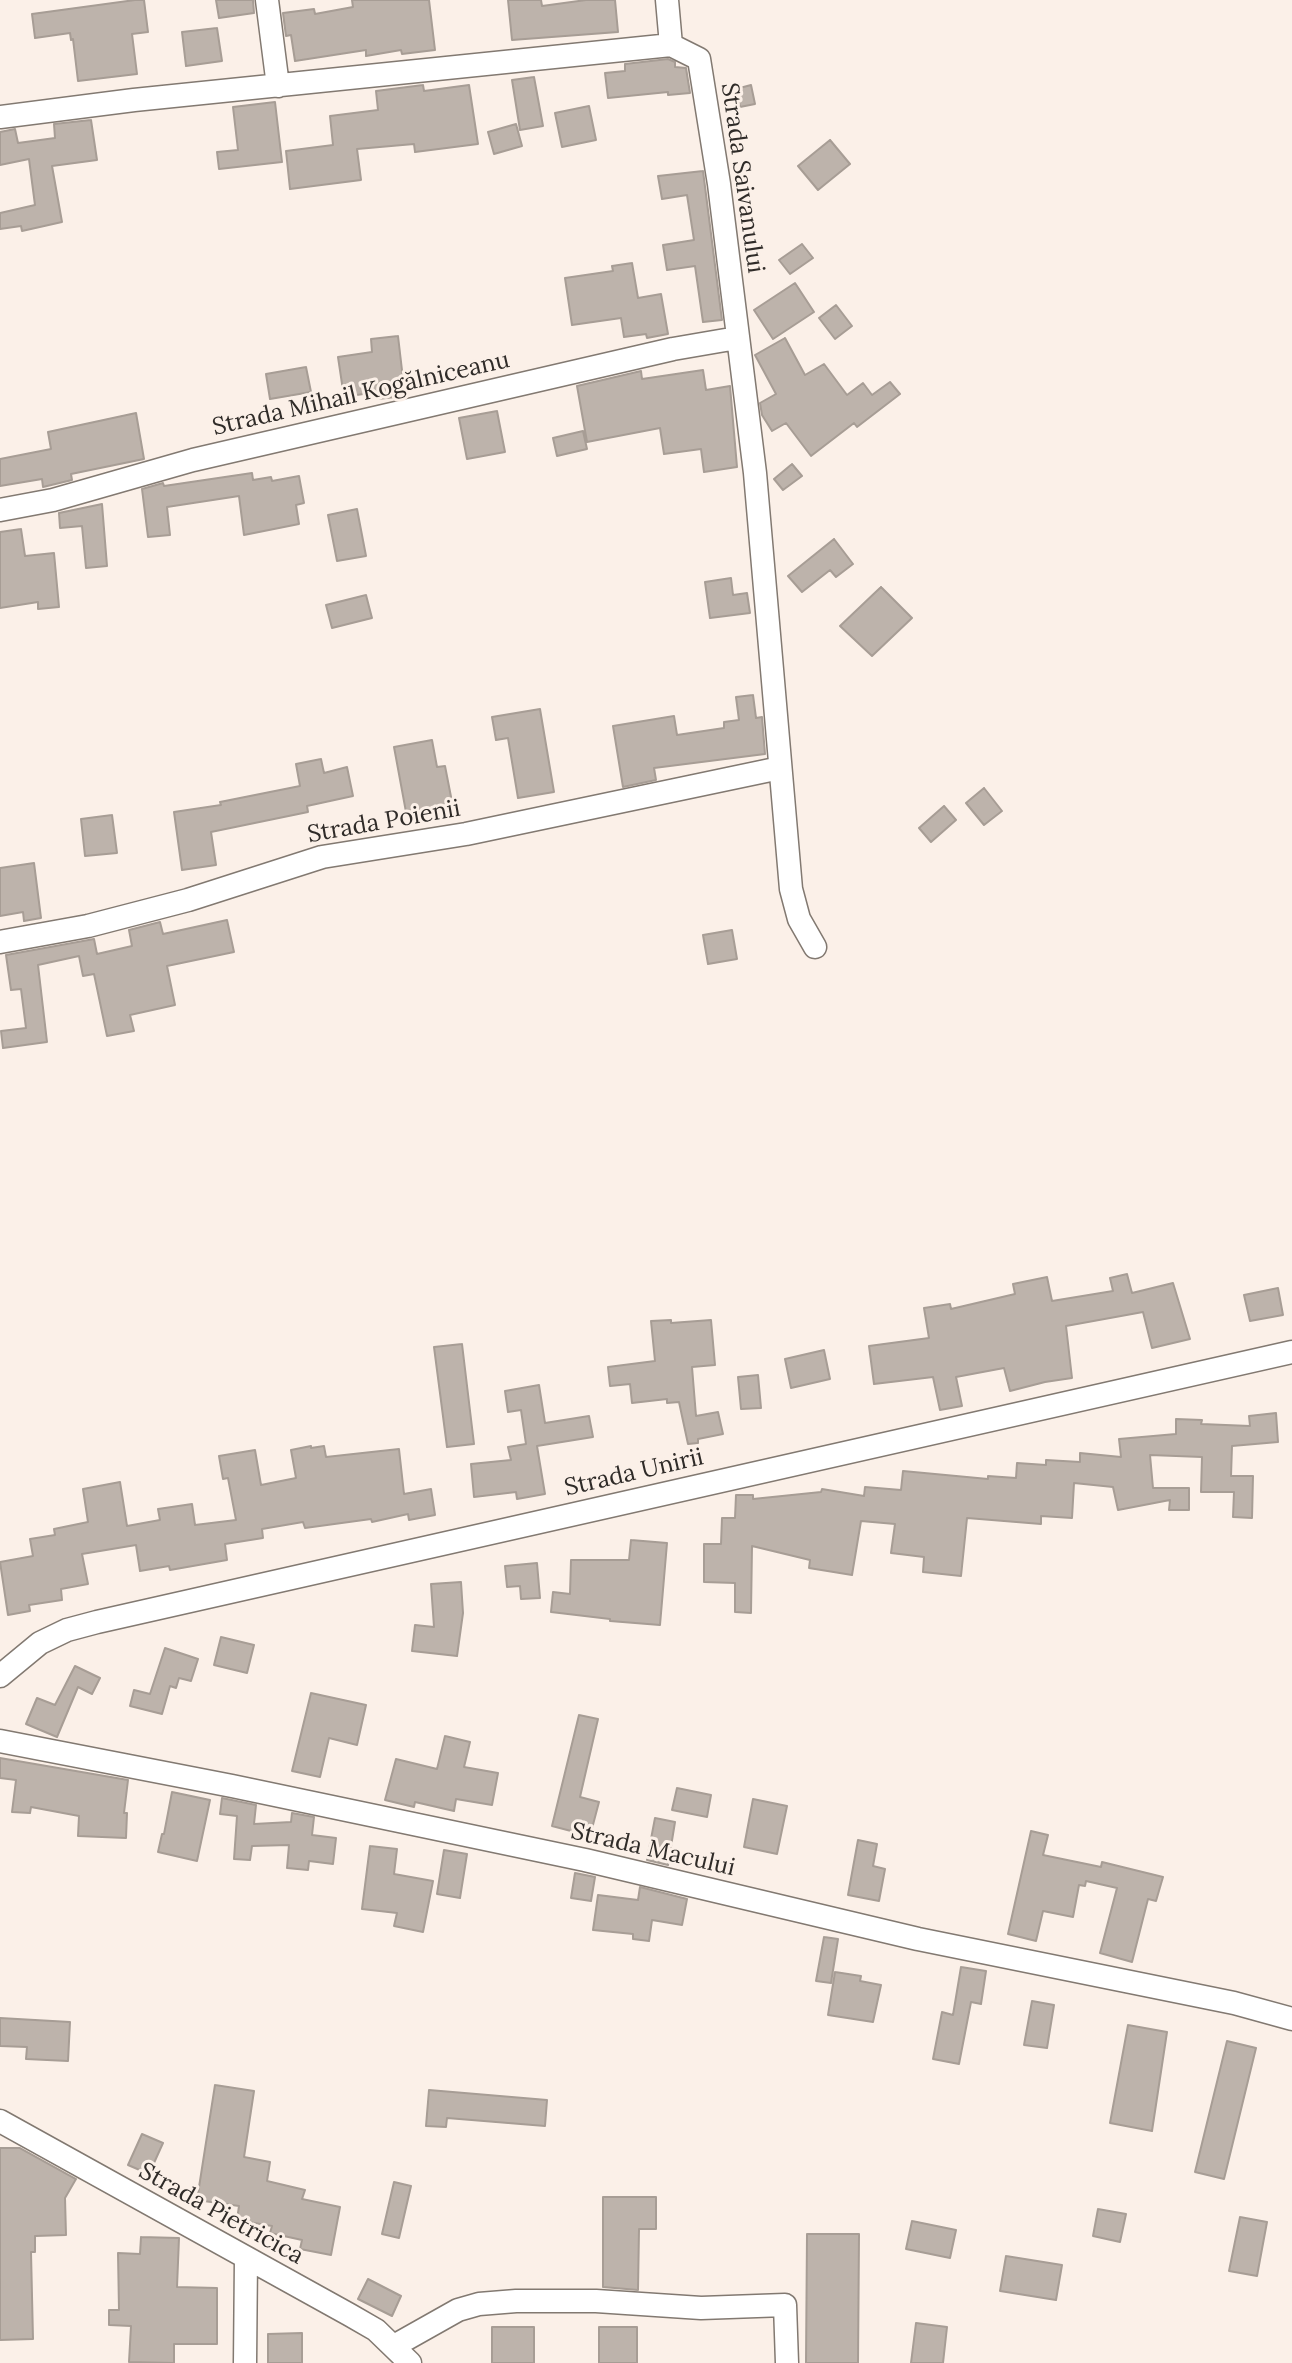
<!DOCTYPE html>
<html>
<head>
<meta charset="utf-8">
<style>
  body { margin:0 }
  canvas { display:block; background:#fbf0e8 }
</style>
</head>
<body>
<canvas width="1292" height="2363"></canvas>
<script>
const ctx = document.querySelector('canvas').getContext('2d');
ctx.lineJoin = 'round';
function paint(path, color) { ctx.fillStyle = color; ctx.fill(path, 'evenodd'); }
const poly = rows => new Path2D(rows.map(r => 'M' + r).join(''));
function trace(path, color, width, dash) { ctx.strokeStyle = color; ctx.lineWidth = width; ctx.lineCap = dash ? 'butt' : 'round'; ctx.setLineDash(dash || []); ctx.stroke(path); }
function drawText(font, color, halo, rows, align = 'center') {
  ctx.font = font + ' Lora,serif'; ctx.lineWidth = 6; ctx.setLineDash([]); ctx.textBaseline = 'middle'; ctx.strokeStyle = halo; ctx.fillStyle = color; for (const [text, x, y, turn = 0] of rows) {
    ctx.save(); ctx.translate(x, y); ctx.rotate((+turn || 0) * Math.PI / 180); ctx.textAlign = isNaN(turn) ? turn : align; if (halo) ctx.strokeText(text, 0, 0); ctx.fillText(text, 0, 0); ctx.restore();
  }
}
const building = poly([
  [135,0,144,0,148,32,132,34,137,74,78,81,73,39,71,40,70,33,35,38,32,14,135,0],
  [216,0,253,0,254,13,219,18,216,0],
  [352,0,429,0,435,50,402,54,401,50,366,56,366,50,295,61,291,35,286,36,283,13,314,9,315,14,353,7,352,0],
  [508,0,541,0,542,6,586,0,615,0,618,32,512,40,508,0],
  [217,28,222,61,186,66,182,32,217,28],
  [668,59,675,62,675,67,686,68,690,93,668,95,668,92,608,98,605,73,625,71,625,64,668,59],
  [534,77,543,126,520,130,512,80,534,77],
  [423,85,424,91,469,85,478,144,415,152,414,144,357,149,361,180,290,189,286,151,333,145,330,116,378,110,376,91,423,85],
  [751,85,755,104,740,107,736,89,751,85],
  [275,102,282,162,219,169,217,152,238,150,233,107,275,102],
  [589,106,596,140,562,147,555,113,589,106],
  [91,120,97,160,52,166,62,222,22,231,21,226,0,229,0,213,35,205,29,159,0,165,0,132,15,129,18,143,55,138,54,124,91,120],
  [516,124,522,146,494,154,488,132,516,124],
  [830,140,850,164,818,190,798,166,830,140],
  [703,171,722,320,703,322,695,266,667,270,663,245,694,240,687,195,662,199,658,176,703,171],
  [802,244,813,258,790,274,779,260,802,244],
  [632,263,638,298,661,294,668,334,647,338,646,334,624,337,621,318,572,325,565,278,613,271,612,266,632,263],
  [795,283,814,312,773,339,754,310,795,283],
  [836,305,852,326,835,339,819,318,836,305],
  [398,336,405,396,377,399,376,392,344,397,338,357,372,352,371,339,398,336],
  [785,338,805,375,824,364,847,395,863,383,872,395,890,382,900,394,857,427,854,423,811,456,786,423,772,431,762,415,760,403,776,394,755,355,785,338],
  [306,367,311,392,270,399,266,374,306,367],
  [703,370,706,390,730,386,737,467,704,472,701,449,664,454,660,428,587,442,577,386,641,371,642,379,703,370],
  [497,411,505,452,467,459,459,418,497,411],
  [136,413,144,459,71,474,72,480,43,487,42,479,0,486,0,459,51,449,48,432,136,413],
  [583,431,587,449,557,456,553,438,583,431],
  [792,464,802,476,783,490,774,479,792,464],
  [252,473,253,480,271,477,272,481,299,476,304,503,296,505,299,524,244,535,239,496,167,507,170,535,148,537,142,489,163,483,164,486,252,473],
  [102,504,107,566,86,568,82,526,60,528,59,513,102,504],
  [357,509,366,556,337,561,328,515,357,509],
  [21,529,25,556,54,553,59,607,38,609,38,602,0,608,0,532,21,529],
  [834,539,853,564,836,577,830,570,802,592,788,576,834,539],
  [731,578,733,595,747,593,750,613,710,618,705,582,731,578],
  [881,587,912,618,872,656,840,626,881,587],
  [366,595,372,618,332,628,326,605,366,595],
  [753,695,756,718,762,717,765,754,654,768,656,780,623,787,613,726,674,716,677,735,724,728,724,722,739,720,736,697,753,695],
  [540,709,554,792,518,798,508,738,496,740,492,717,540,709],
  [432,740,437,767,445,766,453,807,406,812,394,747,432,740],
  [321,759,324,773,347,767,353,796,307,806,308,812,211,832,216,865,182,870,174,812,221,805,220,802,300,786,296,764,321,759],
  [984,788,1002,811,984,825,966,803,984,788],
  [944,806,956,820,931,842,919,828,944,806],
  [112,815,117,853,85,856,81,819,112,815],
  [34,863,41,918,24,921,23,912,0,916,0,868,34,863],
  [227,920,234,952,167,966,175,1005,130,1015,134,1031,107,1036,94,974,83,976,79,956,38,965,47,1042,3,1048,1,1031,26,1028,21,989,11,990,6,955,94,939,97,954,132,946,129,930,160,922,163,934,227,920],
  [732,930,737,959,708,964,703,935,732,930],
  [1127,1274,1132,1293,1173,1283,1190,1339,1152,1348,1143,1312,1066,1326,1072,1378,1045,1382,1010,1391,1004,1368,956,1377,962,1406,940,1410,933,1377,874,1384,869,1346,929,1338,924,1308,950,1304,951,1309,1015,1294,1013,1284,1047,1277,1052,1301,1113,1291,1110,1278,1127,1274],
  [1278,1288,1283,1315,1250,1321,1244,1295,1278,1288],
  [671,1320,671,1323,711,1320,715,1365,692,1367,696,1416,718,1412,723,1434,698,1439,698,1443,688,1444,679,1402,667,1403,667,1399,632,1403,630,1384,610,1386,608,1367,655,1361,651,1321,671,1320],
  [462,1344,474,1444,447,1447,434,1347,462,1344],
  [824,1350,830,1379,791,1388,785,1359,824,1350],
  [758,1375,761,1408,741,1409,738,1377,758,1375],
  [539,1385,545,1423,589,1416,593,1437,537,1446,545,1494,517,1499,516,1492,474,1497,471,1464,511,1460,508,1447,526,1444,521,1410,508,1412,505,1391,539,1385],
  [1276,1413,1278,1442,1232,1446,1231,1476,1253,1476,1252,1518,1233,1517,1234,1492,1201,1492,1202,1457,1150,1455,1153,1488,1189,1488,1189,1510,1169,1510,1170,1500,1118,1510,1113,1487,1074,1483,1072,1518,1041,1516,1041,1524,967,1518,961,1576,923,1572,924,1557,891,1553,895,1524,861,1521,852,1575,809,1568,810,1560,752,1546,751,1613,735,1612,735,1583,704,1582,704,1544,721,1544,722,1518,735,1518,736,1495,753,1495,753,1499,821,1492,822,1489,864,1496,865,1487,901,1490,903,1471,988,1479,988,1476,1016,1478,1017,1463,1046,1465,1046,1460,1080,1462,1080,1453,1121,1457,1119,1439,1176,1434,1176,1419,1202,1420,1201,1424,1250,1426,1249,1416,1276,1413],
  [311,1446,311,1448,324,1446,326,1457,399,1449,404,1494,431,1489,435,1515,409,1520,408,1514,372,1522,371,1519,305,1528,303,1522,262,1529,263,1538,225,1544,227,1560,170,1570,169,1566,140,1571,136,1545,82,1554,88,1584,61,1589,62,1600,29,1605,30,1611,8,1615,0,1562,33,1556,30,1539,55,1535,54,1529,88,1522,83,1489,120,1482,127,1526,160,1520,158,1509,192,1504,195,1525,236,1520,228,1478,223,1479,219,1456,255,1450,261,1485,296,1478,291,1450,311,1446],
  [631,1540,667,1543,660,1625,610,1621,610,1619,551,1612,553,1592,570,1594,571,1560,629,1560,631,1540],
  [537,1563,540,1598,521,1599,520,1586,507,1587,505,1566,537,1563],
  [461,1582,463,1613,457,1656,412,1651,415,1625,434,1627,431,1584,461,1582],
  [221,1637,254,1645,247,1673,214,1665,221,1637],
  [165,1648,198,1659,191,1681,179,1678,176,1688,170,1686,162,1714,130,1706,134,1690,150,1694,165,1648],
  [75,1666,100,1678,92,1694,78,1687,57,1737,26,1724,37,1698,55,1705,75,1666],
  [311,1693,366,1705,357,1745,329,1738,320,1777,292,1771,311,1693],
  [579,1715,598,1719,580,1797,599,1802,590,1836,552,1826,579,1715],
  [445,1736,470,1742,464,1767,498,1773,492,1805,456,1799,454,1811,415,1802,414,1807,385,1800,396,1759,437,1769,445,1736],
  [0,1758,128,1780,124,1813,127,1813,126,1838,78,1836,79,1816,31,1807,30,1813,12,1812,16,1780,0,1778,0,1758],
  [677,1788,711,1795,707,1817,672,1810,677,1788],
  [172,1792,210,1800,197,1861,158,1852,162,1834,164,1834,172,1792],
  [222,1798,256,1805,254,1824,291,1822,292,1813,314,1817,312,1835,336,1838,333,1864,309,1861,308,1870,287,1868,289,1845,252,1846,250,1860,234,1859,237,1816,220,1814,222,1798],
  [753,1799,787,1806,777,1854,744,1847,753,1799],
  [655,1818,675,1822,668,1865,647,1860,655,1818],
  [1031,1831,1048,1835,1043,1855,1101,1867,1102,1862,1163,1877,1156,1901,1148,1899,1132,1962,1100,1953,1117,1888,1086,1881,1085,1886,1079,1885,1073,1917,1043,1911,1036,1941,1008,1934,1031,1831],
  [858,1840,877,1844,873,1866,885,1869,879,1901,848,1895,858,1840],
  [370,1846,397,1849,394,1874,433,1881,423,1932,394,1926,397,1913,362,1909,370,1846],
  [444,1850,467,1854,460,1898,437,1894,444,1850],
  [575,1873,595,1877,591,1901,571,1898,575,1873],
  [640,1887,687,1899,682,1925,652,1920,649,1941,633,1939,633,1934,593,1930,598,1895,638,1900,640,1887],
  [824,1937,838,1939,831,1983,816,1981,824,1937],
  [961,1967,986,1971,981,2004,971,2002,959,2064,933,2059,942,2012,953,2015,961,1967],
  [835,1972,861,1976,860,1981,881,1985,873,2022,828,2015,835,1972],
  [1032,2001,1054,2005,1047,2048,1024,2045,1032,2001],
  [0,2018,70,2022,68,2061,26,2059,27,2047,0,2046,0,2018],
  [1128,2025,1167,2032,1152,2131,1110,2123,1128,2025],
  [1227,2041,1256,2048,1224,2179,1195,2172,1227,2041],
  [215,2085,254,2091,244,2157,270,2162,267,2181,305,2190,302,2199,340,2207,331,2255,300,2249,302,2240,270,2233,272,2226,237,2220,239,2206,197,2200,215,2085],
  [429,2090,547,2100,545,2126,447,2118,446,2127,426,2126,429,2090],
  [142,2134,163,2143,149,2174,128,2165,142,2134],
  [0,2148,20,2148,76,2179,65,2198,66,2235,35,2236,35,2252,31,2252,33,2339,0,2340,0,2148],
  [394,2182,411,2186,399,2238,382,2234,394,2182],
  [603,2197,656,2197,656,2229,639,2229,638,2290,603,2287,603,2197],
  [1098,2209,1126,2214,1120,2242,1093,2236,1098,2209],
  [1240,2217,1267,2222,1257,2276,1229,2271,1240,2217],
  [912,2221,956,2230,950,2258,906,2249,912,2221],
  [807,2234,859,2234,858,2363,806,2363,807,2234],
  [141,2237,179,2238,177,2287,217,2288,217,2344,174,2344,174,2363,129,2362,131,2326,109,2325,109,2310,119,2310,118,2253,140,2254,141,2237],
  [1006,2256,1062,2265,1056,2300,1000,2291,1006,2256],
  [368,2279,401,2296,392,2316,358,2299,368,2279],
  [916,2323,947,2327,943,2363,911,2363,916,2323],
  [492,2327,534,2327,534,2363,492,2363,492,2327],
  [599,2327,637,2327,637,2363,599,2363,599,2327],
  [302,2333,302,2363,268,2363,268,2334,302,2333]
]);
paint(building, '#bdb3ab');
trace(building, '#a79d95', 2);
const minor = poly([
  [267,0,278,86],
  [667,0,671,45],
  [0,117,134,100,671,45,699,59,719,184,755,473,791,889,799,919,815,947],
  [0,510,53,500,193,460,673,349,737,338],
  [0,942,88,926,188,900,322,857,466,834,780,768],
  [0,1676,40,1643,67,1630,97,1622,1292,1352],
  [0,1741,232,1786,585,1860,918,1939,1234,2003,1292,2019],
  [0,2121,350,2315,376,2330,410,2363],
  [394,2346,458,2310,479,2304,516,2301,596,2301,701,2308,785,2305,787,2363],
  [245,2363,246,2258]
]);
trace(minor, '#827971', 25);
trace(minor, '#fff', 22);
drawText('24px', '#2f2b28', '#fbf0e8', [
  ["Strada Saivanului",742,178,82],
  ["Strada Mihail Kogălniceanu",361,394,-13],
  ["Strada Poienii",384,822,-10],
  ["Strada Unirii",634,1473,-13],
  ["Strada Macului",653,1850,13],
  ["Strada Pietricica",221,2214,29]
]);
</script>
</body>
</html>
